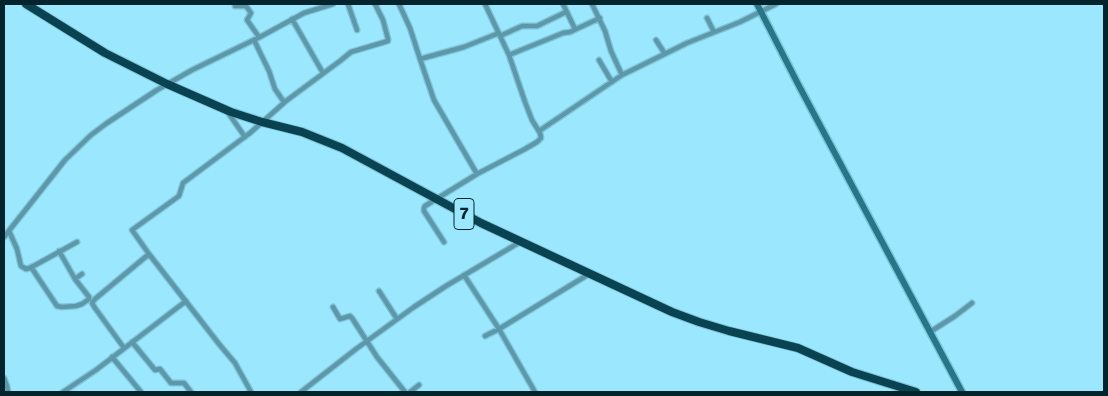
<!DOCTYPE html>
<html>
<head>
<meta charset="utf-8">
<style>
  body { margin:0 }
  #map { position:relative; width:1108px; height:396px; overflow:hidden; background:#9be7fe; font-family:Signika,sans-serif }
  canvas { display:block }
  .frame { position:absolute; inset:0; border:5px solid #03242d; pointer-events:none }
</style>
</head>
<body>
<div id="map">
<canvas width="1108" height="396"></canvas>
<div class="frame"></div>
</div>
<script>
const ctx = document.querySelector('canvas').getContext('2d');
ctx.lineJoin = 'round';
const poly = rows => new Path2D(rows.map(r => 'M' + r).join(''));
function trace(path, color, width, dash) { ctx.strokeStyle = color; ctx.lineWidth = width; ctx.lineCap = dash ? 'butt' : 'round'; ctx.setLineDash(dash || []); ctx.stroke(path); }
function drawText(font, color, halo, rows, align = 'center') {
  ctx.font = font + ' Signika,sans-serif'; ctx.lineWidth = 4.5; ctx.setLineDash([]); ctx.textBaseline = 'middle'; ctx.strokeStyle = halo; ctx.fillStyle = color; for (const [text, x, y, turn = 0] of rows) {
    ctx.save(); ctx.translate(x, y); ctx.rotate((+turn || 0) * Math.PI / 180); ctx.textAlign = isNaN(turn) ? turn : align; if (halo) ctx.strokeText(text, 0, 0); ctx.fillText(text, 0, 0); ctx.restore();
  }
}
const street = poly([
  [348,4,357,30],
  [399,4,410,28,420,59],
  [563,4,575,29],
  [592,4,605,31,611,51,622,75],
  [235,6,246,6,251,13,247,20,259,37],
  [707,18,714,32],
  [292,19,323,73],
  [500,36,522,26,537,26,566,12],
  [254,40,269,71,275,89,284,102],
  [656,40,665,54],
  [509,55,563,33,570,32,600,18],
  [599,60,612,82],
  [227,111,245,137],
  [539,131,622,75,687,43,740,22,776,4],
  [477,174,434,100,420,59,464,47,499,33],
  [9,231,17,249,20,262,21,266,26,269,30,268,77,242],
  [4,237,65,160,91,135,107,123,157,90,192,70,260,37,304,13,333,4],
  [444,242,424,211,424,208,425,206,477,174,525,149,537,142,541,138,540,133,532,120,525,102,509,55,485,4],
  [149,254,132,230,179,196,183,183,250,133,286,101,340,61,351,52,388,41,388,39,383,20,375,4],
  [31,267,57,306,62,307,76,306,82,304,89,299,89,297,75,279,59,251],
  [464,275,499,329,535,392],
  [75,279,82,274],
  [379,291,397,319],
  [333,307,340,319,350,316,352,318,377,357,405,392],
  [930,332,955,316,972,303],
  [485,336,499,329,589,274],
  [132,342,155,370,160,369,171,383,184,383,191,392],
  [124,348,95,308,92,303,95,299,149,254,219,344,235,363,251,392],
  [112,357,141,392],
  [4,378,7,386,8,392],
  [63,392,96,370,186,301],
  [301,392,356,349,414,307,446,286,520,242],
  [410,392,419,385]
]);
const secondary = poly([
  [757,4,798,84,962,392]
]);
const highway = poly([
  [26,4,105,53,167,84,231,112,262,122,302,132,342,148,481,223,672,312,699,322,729,331,798,348,852,372,916,392]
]);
trace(street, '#80c4d8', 7);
trace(secondary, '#80c4d8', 9);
trace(highway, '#80c4d8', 10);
trace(street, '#5d98aa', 4.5);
trace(secondary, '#267589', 6);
trace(highway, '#094250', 8);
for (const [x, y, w] of [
  [464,214,20]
]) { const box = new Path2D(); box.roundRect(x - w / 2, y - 15.5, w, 31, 4); ctx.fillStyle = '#9be7fe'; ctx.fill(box); trace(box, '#03242d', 1); }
drawText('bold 18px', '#03242d', null, [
  ["7",464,214]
]);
</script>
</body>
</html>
